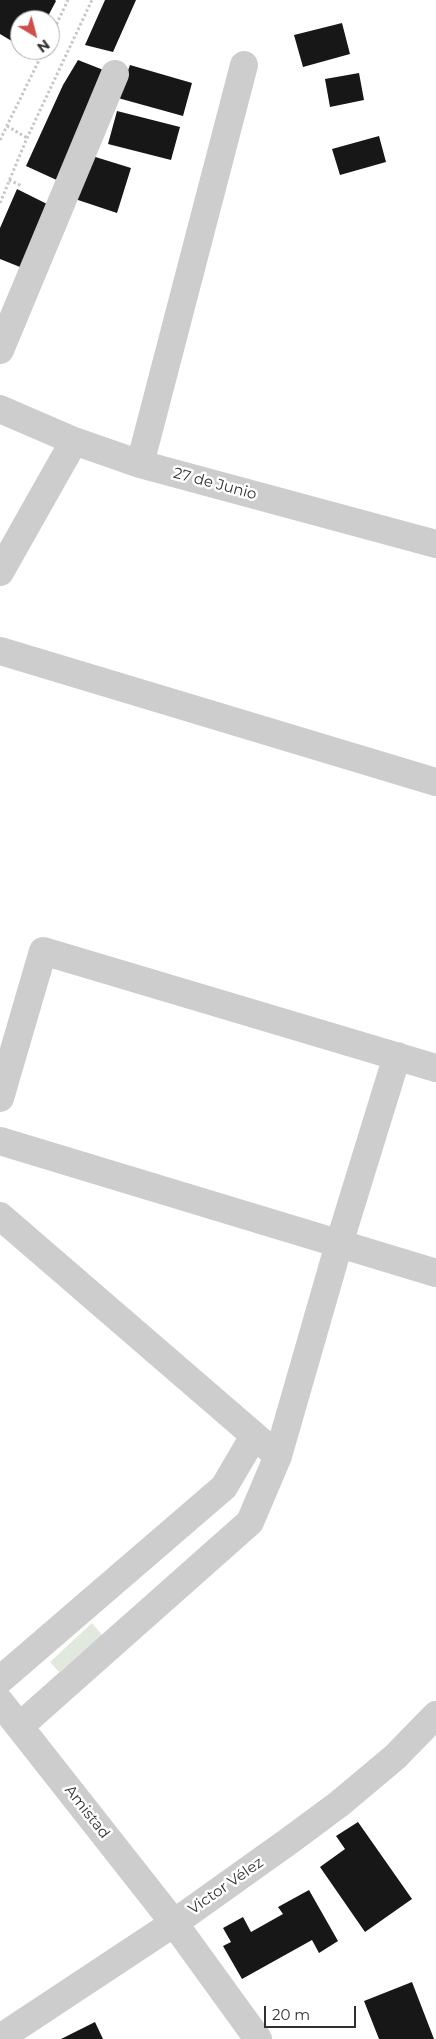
<!DOCTYPE html>
<html>
<head>
<meta charset="utf-8">
<style>
  body { margin:0 }
  #map { position:relative; width:436px; height:2039px; overflow:hidden; background:#fff; font-family:Montserrat,sans-serif }
  canvas { display:block }
  .north { position:absolute; left:10px; top:10px; width:50px; height:50px; box-sizing:border-box; background:#fff; border:1px solid #acacac; border-radius:50%; rotate:143deg; font-size:14px; font-weight:700; line-height:20px; text-align:center; color:#303030 }
  .north::after { content:''; display:block; margin:auto; width:18px; height:22px; background:#d04d48; clip-path:polygon(50% 0,100% 100%,50% 72%,0 100%) }
  .scale { position:absolute; left:264px; top:2006px; width:92px; height:22px; box-sizing:border-box; border:2px solid #303030; border-top:0; padding-left:6px; font-size:15px; line-height:18px; white-space:nowrap; color:#303030; -webkit-text-stroke:4px #fff; paint-order:stroke }
</style>
</head>
<body>
<div id="map">
<canvas width="436" height="2039"></canvas>
<div class="north">N</div>
<div class="scale">20 m</div>
</div>
<script>
const ctx = document.querySelector('canvas').getContext('2d');
ctx.lineJoin = 'round';
function paint(path, color) { ctx.fillStyle = color; ctx.fill(path, 'evenodd'); }
const poly = rows => new Path2D(rows.map(r => 'M' + r).join(''));
function trace(path, color, width, dash) { ctx.strokeStyle = color; ctx.lineWidth = width; ctx.lineCap = dash ? 'butt' : 'round'; ctx.setLineDash(dash || []); ctx.stroke(path); }
function drawText(font, color, halo, rows, align = 'center') {
  ctx.font = font + ' Montserrat,sans-serif'; ctx.lineWidth = 5; ctx.setLineDash([]); ctx.textBaseline = 'middle'; ctx.strokeStyle = halo; ctx.fillStyle = color; for (const [text, x, y, turn = 0] of rows) {
    ctx.save(); ctx.translate(x, y); ctx.rotate((+turn || 0) * Math.PI / 180); ctx.textAlign = isNaN(turn) ? turn : align; if (halo) ctx.strokeText(text, 0, 0); ctx.fillText(text, 0, 0); ctx.restore();
  }
}
paint(poly([
  [92,1623,102,1635,59,1672,50,1662]
]), '#e1e8dd');
paint(poly([
  [0,0,55,0,56,1,46,20,20,20,20,46,0,34],
  [105,0,136,0,113,52,85,45],
  [342,23,350,54,303,67,294,35],
  [78,60,106,71,61,182,26,166,63,85],
  [130,65,192,83,183,116,118,98],
  [359,73,364,100,330,107,325,79],
  [117,111,180,127,171,160,108,144],
  [379,136,386,162,340,175,332,149],
  [89,155,131,168,117,213,72,198],
  [17,189,47,204,20,267,0,259,0,228],
  [358,1822,412,1899,365,1932,320,1867,345,1849,336,1836],
  [309,1890,338,1941,319,1953,312,1940,242,1979,223,1946,231,1942,223,1928,243,1917,251,1932,283,1914,278,1907],
  [412,1982,434,2039,379,2039,364,2001],
  [95,2022,103,2039,61,2039]
]), '#171717');
trace(poly([
  [50,38,68,0],
  [7,126,27,138],
  [0,140,44,50],
  [9,180,22,186],
  [0,203,27,138,92,0]
]), '#c7c7c7', 3, [2.5, 2.5]);
trace(poly([
  [0,350,115,74],
  [0,409,74,441,140,464,436,544],
  [140,464,244,65],
  [0,572,74,441],
  [0,651,436,782],
  [0,1098,43,951,436,1068],
  [0,1141,436,1273],
  [0,1216,278,1456],
  [0,1680,224,1487,254,1436],
  [0,1702,174,1923,258,2039],
  [20,1726,250,1522,278,1456,339,1244,397,1056],
  [0,2038,174,1923,289,1841,339,1804,395,1757,436,1715]
]), '#cdcdcd', 28);
drawText('15px', '#303030', '#fff', [
  ["27 de Junio",215,484,15],
  ["Amistad",87,1812,52],
  ["Victor Vélez",226,1886,-35]
]);
</script>
</body>
</html>
